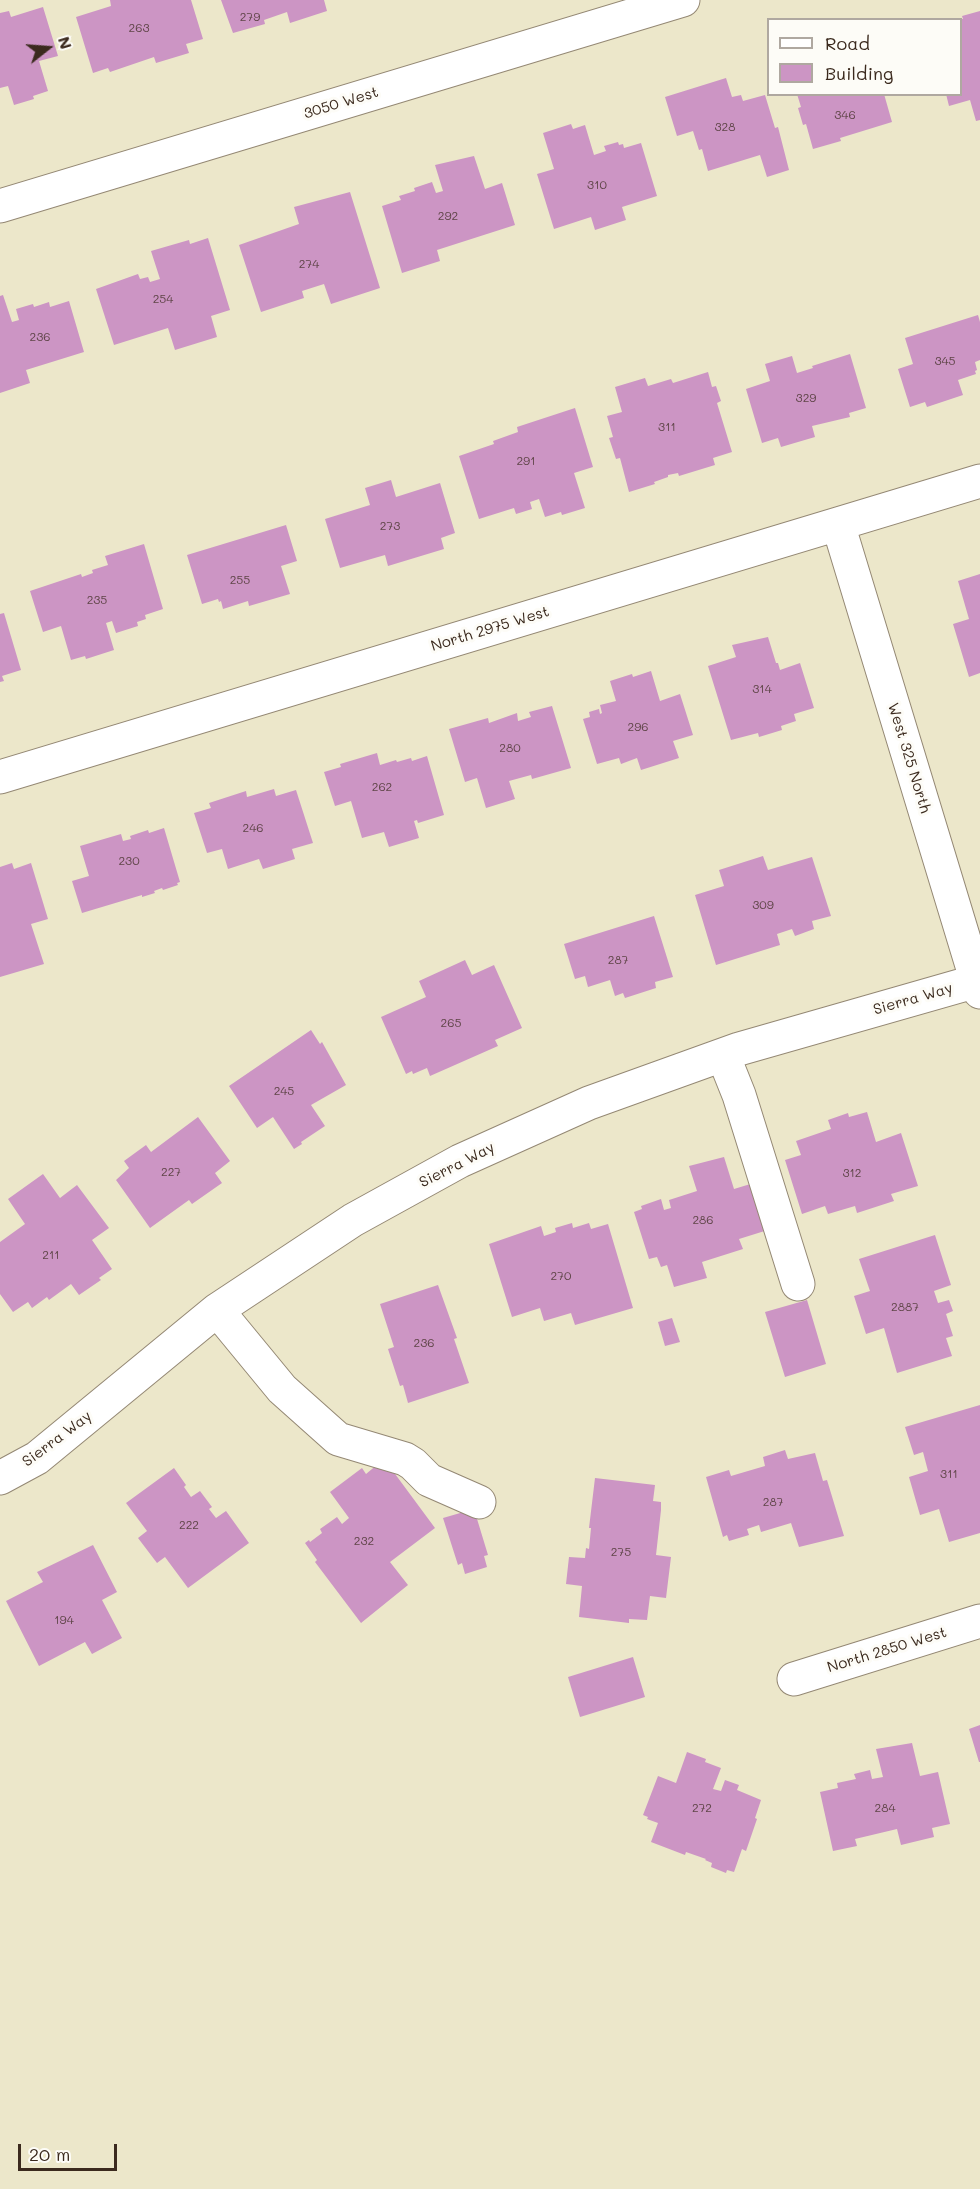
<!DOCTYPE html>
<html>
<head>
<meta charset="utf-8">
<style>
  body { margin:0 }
  #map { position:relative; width:980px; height:2189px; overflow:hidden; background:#ece7ca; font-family:Mali,sans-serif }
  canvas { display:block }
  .legend { position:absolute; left:767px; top:18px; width:195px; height:78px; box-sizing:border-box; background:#fdfcf7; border:2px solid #afa8a0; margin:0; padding:8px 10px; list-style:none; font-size:18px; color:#3b2a1e }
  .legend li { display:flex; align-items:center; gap:12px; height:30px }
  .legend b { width:30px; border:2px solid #afa8a0 }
  .north { position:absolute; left:18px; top:18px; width:60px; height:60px; -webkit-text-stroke:4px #fdfcf7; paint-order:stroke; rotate:73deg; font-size:16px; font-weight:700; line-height:24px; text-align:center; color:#3b2a1e }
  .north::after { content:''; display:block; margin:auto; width:21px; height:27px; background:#3b2a1e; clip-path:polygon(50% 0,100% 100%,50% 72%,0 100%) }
  .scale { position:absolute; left:18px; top:2144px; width:99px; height:27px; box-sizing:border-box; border:3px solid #3b2a1e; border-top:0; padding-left:8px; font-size:18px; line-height:21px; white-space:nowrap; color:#3b2a1e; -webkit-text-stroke:4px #fdfcf7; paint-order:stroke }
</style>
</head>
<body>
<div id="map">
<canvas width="980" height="2189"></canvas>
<ul class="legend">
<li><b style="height:8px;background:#fff"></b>Road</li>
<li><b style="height:16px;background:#cc95c4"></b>Building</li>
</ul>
<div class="north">N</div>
<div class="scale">20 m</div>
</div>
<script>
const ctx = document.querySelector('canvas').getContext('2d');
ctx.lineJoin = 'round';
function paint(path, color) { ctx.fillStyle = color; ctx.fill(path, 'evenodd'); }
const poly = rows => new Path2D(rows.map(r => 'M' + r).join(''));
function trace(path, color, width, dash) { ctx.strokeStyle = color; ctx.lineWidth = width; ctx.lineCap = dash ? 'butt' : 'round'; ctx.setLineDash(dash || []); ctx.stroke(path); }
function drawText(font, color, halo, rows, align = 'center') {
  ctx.font = font + ' Mali,sans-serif'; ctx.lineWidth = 6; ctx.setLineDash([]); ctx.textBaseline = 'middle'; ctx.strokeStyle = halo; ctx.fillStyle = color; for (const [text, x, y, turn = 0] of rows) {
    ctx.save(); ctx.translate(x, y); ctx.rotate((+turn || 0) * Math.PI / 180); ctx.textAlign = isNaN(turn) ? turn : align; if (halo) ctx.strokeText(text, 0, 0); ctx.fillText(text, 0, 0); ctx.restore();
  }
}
paint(poly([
  [110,0,191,0,203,39,186,44,189,53,156,63,154,57,110,72,108,68,93,73,76,17,111,6],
  [221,0,324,0,327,11,290,23,287,12,264,20,265,24,233,33],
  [43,7,58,56,39,61,48,91,33,96,34,99,14,105,8,86,0,88,0,13,9,11,11,17],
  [980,11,980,120,976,121,970,100,949,106,946,94,960,94,960,19,963,19,962,16],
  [726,78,732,97,741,95,743,101,765,95,775,128,778,127,789,170,767,177,760,155,708,171,702,149,699,150,693,131,677,136,665,97],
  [797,94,884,94,892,122,840,138,841,141,813,149,806,124,803,125,798,108,801,107],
  [571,124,573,129,585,125,594,155,606,151,604,146,618,142,619,145,623,144,624,148,641,143,657,196,622,207,626,220,595,230,591,217,554,229,537,174,554,169,543,133],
  [474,156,485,189,502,183,515,225,437,250,440,261,402,273,382,206,401,200,399,196,415,191,414,188,432,182,436,193,443,191,435,165],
  [350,192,380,288,331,304,324,284,302,291,304,298,261,312,239,245,299,224,294,207],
  [208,238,230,310,211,316,217,337,175,350,168,328,114,345,96,289,138,274,140,279,148,277,150,282,160,279,151,251,189,240,190,244],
  [3,295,12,322,19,320,16,309,33,304,34,307,49,302,50,307,69,301,84,352,26,370,30,383,0,393,0,296],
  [978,315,980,322,980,360,975,362,977,370,975,371,976,374,958,380,963,395,927,407,925,402,910,407,898,369,913,364,905,338],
  [850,354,866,408,849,413,850,417,812,426,815,437,781,447,778,438,762,443,746,389,770,381,765,364,792,356,797,373,813,368,812,366],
  [708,372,712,387,716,386,721,401,717,403,732,452,713,458,715,465,679,476,678,473,668,475,668,477,654,482,655,484,629,492,620,458,616,459,609,438,613,437,607,416,622,412,615,387,645,378,648,386,671,379,673,383],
  [575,408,593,467,574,473,585,508,562,515,561,512,545,517,539,499,530,502,532,509,516,514,514,508,479,519,459,456,494,444,493,441,518,432,517,427],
  [391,480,396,497,440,483,455,533,441,538,444,549,388,566,385,555,340,568,325,519,370,505,365,488],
  [286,525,297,561,281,566,290,594,249,606,248,601,223,609,221,601,219,602,218,599,202,604,187,555],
  [144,544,163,609,145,615,146,619,137,622,138,626,116,633,112,621,106,623,114,650,86,659,85,656,71,660,61,626,43,632,30,591,81,574,82,577,93,573,92,570,108,565,105,556],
  [980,574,980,673,969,677,953,624,969,619,958,581],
  [4,613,21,670,2,676,4,681,0,682,0,614],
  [768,637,776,663,778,663,780,670,800,663,814,708,794,714,796,721,781,726,782,730,759,737,758,733,731,740,708,666,736,657,732,645],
  [651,671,660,701,680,694,693,735,673,741,679,758,641,770,637,758,621,764,619,758,597,764,583,719,590,717,589,712,599,709,600,714,602,713,600,705,616,701,610,681,632,674,633,677],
  [552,706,571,768,532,779,531,775,509,781,515,799,486,808,477,778,465,782,449,729,488,718,489,723,517,713,518,721,531,717,529,712],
  [377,753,380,765,396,760,397,762,411,758,412,761,427,756,444,815,418,823,417,820,414,821,419,838,389,847,384,832,362,838,351,801,335,806,324,772,341,767,340,764],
  [274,789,276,796,296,790,313,843,292,849,295,859,263,869,259,859,228,869,222,849,207,853,194,813,211,808,209,803,246,791,247,797],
  [164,828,180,882,177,883,178,885,163,890,162,888,154,891,155,893,142,897,142,895,82,913,72,881,89,876,80,846,121,834,123,841,131,839,130,836,148,830,149,833],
  [763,856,768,870,812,857,831,916,812,921,814,929,795,936,792,929,777,934,780,945,716,965,695,895,724,886,719,870],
  [12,863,14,869,31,863,48,919,31,924,44,964,0,977,0,867],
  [654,916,673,977,655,982,656,988,625,998,623,993,615,996,610,980,588,987,585,976,575,979,564,944],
  [465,960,472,975,494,965,522,1028,495,1040,498,1046,430,1076,427,1068,413,1074,412,1071,406,1074,381,1017,426,997,419,981],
  [311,1030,320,1044,322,1042,346,1085,311,1105,325,1126,301,1142,302,1144,294,1149,273,1117,257,1128,229,1086],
  [867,1112,876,1142,901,1133,918,1186,891,1194,894,1201,857,1213,855,1206,828,1214,825,1206,802,1214,785,1160,801,1155,796,1141,831,1129,828,1120,848,1113,849,1117],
  [198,1117,230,1161,215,1173,222,1183,192,1204,189,1200,150,1228,116,1180,129,1168,124,1161,146,1145,151,1152],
  [724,1157,734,1189,757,1182,771,1229,739,1239,743,1249,702,1262,707,1278,674,1287,667,1265,661,1267,657,1257,649,1259,634,1212,642,1209,641,1206,661,1199,664,1210,671,1208,669,1200,697,1191,689,1166],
  [43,1174,60,1198,77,1185,109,1228,92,1240,112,1269,99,1278,101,1280,79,1295,71,1284,49,1300,47,1297,32,1308,28,1302,13,1312,0,1294,0,1242,25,1224,8,1199],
  [572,1223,573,1228,589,1223,591,1229,608,1224,633,1308,575,1325,571,1313,544,1321,540,1308,512,1317,489,1244,541,1226,544,1236,556,1232,555,1228],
  [935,1235,951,1285,934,1291,938,1303,949,1300,953,1311,946,1314,953,1336,946,1338,952,1356,897,1373,884,1328,866,1334,854,1296,870,1291,859,1259],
  [438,1285,457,1338,454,1339,469,1383,408,1403,403,1385,400,1386,388,1349,394,1347,380,1304],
  [807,1300,826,1364,785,1377,765,1312],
  [672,1318,680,1342,665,1346,658,1322],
  [980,1405,980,1533,949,1542,939,1509,920,1515,909,1477,928,1471,923,1452,914,1455,905,1427],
  [785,1450,788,1459,815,1453,823,1481,827,1480,844,1536,799,1547,791,1523,761,1532,759,1525,747,1529,749,1535,729,1541,727,1535,723,1537,706,1477,729,1470,731,1476,765,1466,763,1457],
  [384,1459,435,1528,390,1562,408,1585,361,1623,315,1562,317,1560,305,1543,309,1540,310,1542,322,1533,320,1529,337,1517,342,1524,349,1518,330,1492,362,1468,366,1474],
  [174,1468,186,1485,184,1487,191,1497,200,1491,212,1507,209,1509,216,1518,226,1511,249,1543,188,1588,165,1557,157,1563,138,1538,147,1531,126,1503],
  [595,1478,655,1485,653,1501,661,1502,661,1510,656,1555,671,1557,666,1598,650,1596,647,1620,629,1619,629,1623,579,1617,582,1586,566,1584,569,1557,585,1558,586,1548,589,1549,591,1528,589,1528],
  [474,1509,488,1555,484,1556,487,1567,465,1574,462,1563,458,1565,443,1518],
  [93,1545,117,1592,102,1600,122,1638,92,1654,85,1642,39,1666,6,1601,43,1582,37,1572],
  [633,1657,645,1697,580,1717,568,1677],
  [980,1725,980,1762,979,1762,969,1729],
  [912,1743,920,1776,938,1772,950,1824,932,1828,934,1837,901,1845,897,1829,855,1839,857,1846,833,1851,820,1792,838,1788,837,1783,856,1779,854,1774,870,1770,872,1779,883,1777,876,1749],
  [687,1752,706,1759,705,1762,721,1768,713,1789,721,1791,725,1780,739,1785,737,1790,761,1800,755,1818,757,1819,746,1851,742,1849,734,1872,727,1870,726,1873,711,1867,712,1863,705,1860,706,1859,686,1852,685,1855,651,1842,658,1823,647,1819,648,1817,643,1815,658,1776,676,1783]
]), '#cc95c4');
const minor = poly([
  [0,206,683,0],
  [838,524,980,992],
  [0,777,980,481],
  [723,1055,739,1095,798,1284],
  [217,1310,282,1389,338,1439,405,1459,413,1464,429,1480,479,1502],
  [0,1478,37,1458,217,1310,353,1220,460,1161,589,1103,739,1049,980,980],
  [794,1679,980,1621]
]);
trace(minor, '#948874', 35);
trace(minor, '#fff', 33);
drawText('12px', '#5f4548', null, [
  ["279",250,17],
  ["263",139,28],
  ["346",845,115],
  ["328",725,127],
  ["310",597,185],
  ["292",448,216],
  ["274",309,264],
  ["254",163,299],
  ["236",40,337],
  ["345",945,361],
  ["329",806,398],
  ["311",667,427],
  ["291",526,461],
  ["273",390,526],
  ["255",240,580],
  ["235",97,600],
  ["314",762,689],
  ["296",638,727],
  ["280",510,748],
  ["262",382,787],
  ["246",253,828],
  ["230",129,861],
  ["309",763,905],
  ["287",618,960],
  ["265",451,1023],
  ["245",284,1091],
  ["227",171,1172],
  ["312",852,1173],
  ["286",703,1220],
  ["211",51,1255],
  ["270",561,1276],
  ["2887",905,1307],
  ["236",424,1343],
  ["311",949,1474],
  ["287",773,1502],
  ["222",189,1525],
  ["232",364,1541],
  ["275",621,1552],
  ["194",64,1620],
  ["272",702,1808],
  ["284",885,1808]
]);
drawText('15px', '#3b2a1e', '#fdfcf7', [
  ["3050 West",341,103,-17],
  ["North 2975 West",490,629,-17],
  ["West 325 North",909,758,73],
  ["Sierra Way",913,999,-16],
  ["Sierra Way",457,1165,-27],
  ["Sierra Way",57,1439,-37],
  ["North 2850 West",887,1650,-17]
]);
</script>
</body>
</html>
